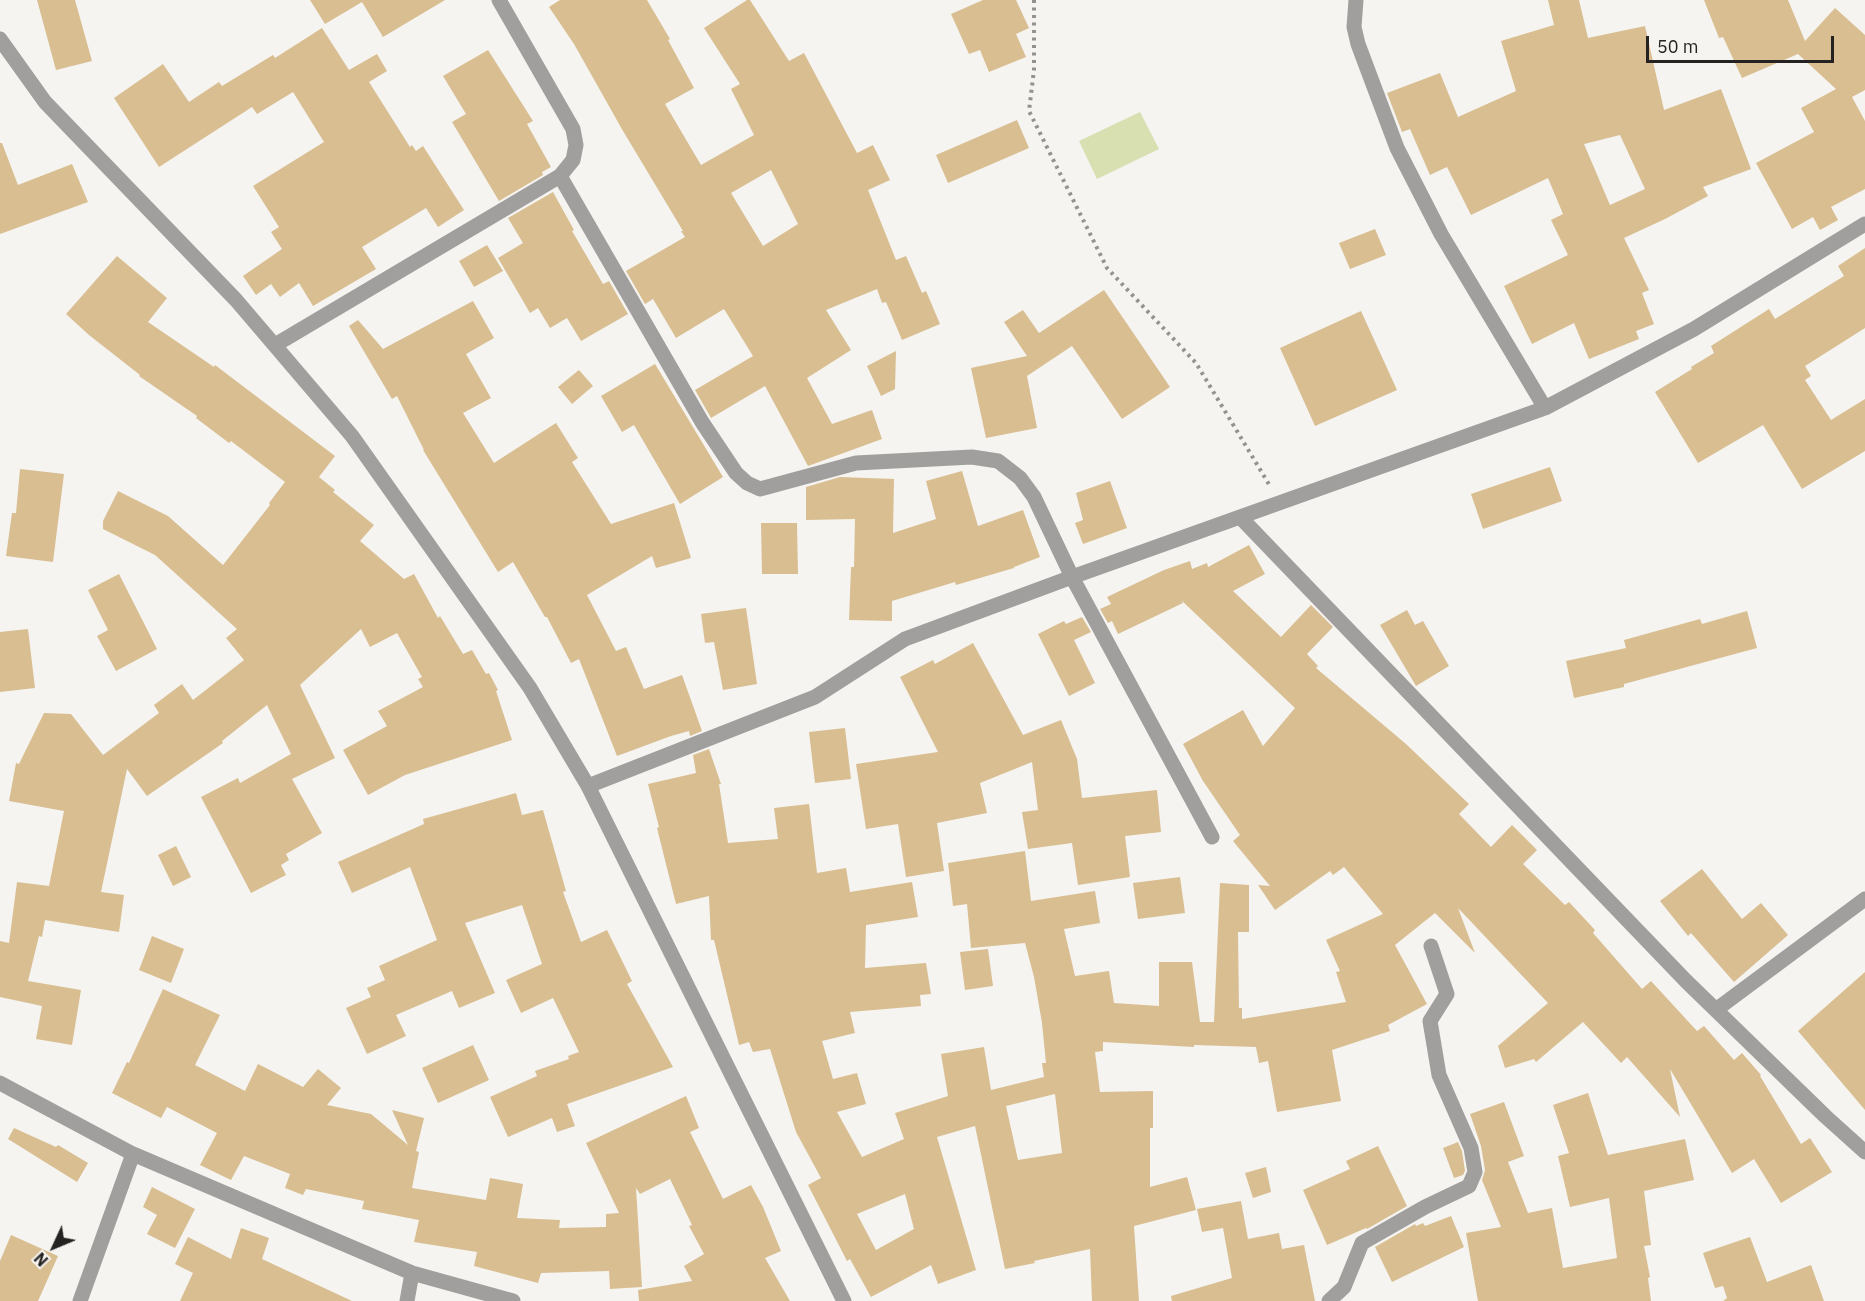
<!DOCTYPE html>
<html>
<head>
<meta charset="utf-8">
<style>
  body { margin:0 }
  #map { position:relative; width:1865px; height:1301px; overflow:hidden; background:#f6f4f0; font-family:"IBM Plex Sans",sans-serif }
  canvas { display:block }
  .north { position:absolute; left:24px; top:1217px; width:60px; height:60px; -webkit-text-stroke:4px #f6f4f0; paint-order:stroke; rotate:226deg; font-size:16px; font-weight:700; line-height:24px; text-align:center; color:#242321 }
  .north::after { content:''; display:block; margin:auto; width:21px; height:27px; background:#242321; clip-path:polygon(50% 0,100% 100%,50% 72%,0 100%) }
  .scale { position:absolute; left:1646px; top:36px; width:188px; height:27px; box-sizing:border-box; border:3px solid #242321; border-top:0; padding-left:8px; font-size:18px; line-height:21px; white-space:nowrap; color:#242321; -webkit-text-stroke:4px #f6f4f0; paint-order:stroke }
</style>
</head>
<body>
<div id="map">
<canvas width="1865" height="1301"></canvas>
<div class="north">N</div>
<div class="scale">50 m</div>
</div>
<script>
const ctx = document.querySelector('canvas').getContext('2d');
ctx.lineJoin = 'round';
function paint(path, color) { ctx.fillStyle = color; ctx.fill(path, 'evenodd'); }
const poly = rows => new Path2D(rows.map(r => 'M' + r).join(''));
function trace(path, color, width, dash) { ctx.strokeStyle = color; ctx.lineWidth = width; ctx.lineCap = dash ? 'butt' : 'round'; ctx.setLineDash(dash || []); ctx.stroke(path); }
paint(poly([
  [1140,112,1159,149,1097,179,1079,141]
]), '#d8dfb0');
paint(poly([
  [37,0,75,0,92,61,56,70],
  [310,0,445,0,383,37,362,2,325,24],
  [560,0,647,0,670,39,668,40,694,88,665,104,701,165,754,135,731,89,740,84,704,28,747,0,750,0,789,61,804,53,857,153,873,145,890,180,868,190,896,260,906,256,922,293,926,291,940,324,902,340,886,302,882,303,877,289,826,310,851,350,807,378,832,424,872,410,882,439,808,466,765,386,711,418,695,390,753,356,724,309,676,338,653,299,645,304,626,271,685,237,681,231,683,231,623,131,574,44,549,7],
  [771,170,798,224,763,246,731,193],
  [983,0,1016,0,1029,28,1016,34,1026,57,989,72,980,50,969,54,951,14],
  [1548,0,1579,0,1588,38,1645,26,1664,110,1721,89,1751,169,1703,187,1708,196,1665,219,1624,238,1649,290,1642,293,1654,324,1636,331,1639,339,1589,359,1574,323,1532,344,1504,286,1568,255,1551,220,1563,214,1548,178,1471,215,1447,167,1430,175,1410,129,1402,132,1387,93,1440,73,1458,117,1516,91,1501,41,1554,25],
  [1620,135,1645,189,1610,205,1584,144],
  [1704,0,1788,0,1805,41,1835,8,1865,35,1865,90,1852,97,1865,121,1865,189,1831,207,1838,220,1820,230,1813,217,1792,229,1756,163,1814,132,1801,108,1836,89,1798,54,1742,78,1723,37,1719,38],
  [322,28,349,70,377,54,387,71,369,82,410,147,412,145,416,151,423,146,464,210,438,227,426,208,362,247,376,269,313,306,299,283,280,297,271,284,256,295,243,276,282,249,271,232,279,227,253,186,324,142,293,92,257,114,252,107,159,167,114,98,163,64,189,102,219,82,222,86,273,55,275,58],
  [488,50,533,121,527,124,551,167,542,172,543,175,499,201,452,122,466,114,443,76],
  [1017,120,1029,148,948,183,936,155],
  [0,143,2,143,18,185,72,164,88,202,0,234],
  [553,192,574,230,572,231,603,284,609,281,628,314,581,341,567,318,550,328,538,308,530,313,498,258,523,243,508,218],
  [1375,229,1386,255,1350,269,1339,243],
  [487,245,503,271,474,287,459,261],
  [1865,248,1865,328,1805,366,1811,376,1805,380,1831,420,1865,399,1865,451,1802,489,1763,425,1698,463,1655,392,1692,369,1691,367,1714,353,1711,346,1769,309,1775,319,1844,276,1838,266],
  [117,256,167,298,148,322,214,367,215,365,335,456,319,477,335,490,333,492,374,525,360,541,404,579,414,574,438,618,440,616,463,654,472,650,486,674,489,673,498,690,496,691,512,740,405,775,368,795,343,750,387,726,378,711,423,687,418,679,422,677,397,633,370,647,361,629,300,685,335,758,292,779,322,833,286,854,289,860,281,865,286,875,251,893,201,797,238,778,240,783,291,754,267,705,222,741,223,743,147,796,127,769,101,892,124,895,119,932,45,920,42,937,39,936,28,981,81,990,72,1045,36,1039,42,1006,0,997,0,941,9,943,17,882,49,886,64,811,9,801,16,763,19,764,44,713,71,714,103,755,159,713,154,705,182,684,193,700,244,660,226,638,237,629,155,555,103,529,103,521,118,491,168,516,223,565,270,505,269,503,285,482,231,441,229,443,196,418,197,416,139,376,140,375,89,335,66,314],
  [1104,290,1170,387,1122,419,1072,346,1027,376,1037,428,986,438,971,368,1027,356,1004,322,1023,310,1039,333],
  [473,301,494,338,466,354,491,398,463,413,494,463,556,423,578,458,572,462,611,524,674,503,691,558,656,568,652,556,587,595,616,651,626,647,644,689,682,675,702,731,690,736,689,731,671,736,617,756,579,659,571,663,547,617,545,617,513,562,498,572,423,450,424,450,397,396,392,399,349,326,358,320,383,349],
  [1361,311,1397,390,1315,426,1280,348],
  [896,351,895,389,881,396,867,366],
  [655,364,723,477,680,504,634,425,622,432,601,396],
  [579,370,593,386,572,404,558,387],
  [1550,467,1562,501,1483,529,1471,494],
  [20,469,64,474,53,562,6,556,12,513,16,513],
  [962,471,978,526,1023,510,1040,557,1014,567,1014,568,956,585,955,582,892,601,892,621,849,620,851,567,854,567,855,519,806,520,806,487,840,477,894,479,893,533,936,519,926,481],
  [1110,481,1127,528,1083,544,1075,523,1083,520,1076,493],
  [761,523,797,523,798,574,762,574],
  [1249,545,1265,574,1233,591,1281,637,1311,605,1333,627,1307,654,1318,666,1316,668,1406,744,1469,804,1459,814,1491,847,1512,825,1537,850,1523,864,1565,905,1569,902,1595,930,1593,933,1642,989,1651,981,1697,1031,1704,1026,1734,1060,1742,1053,1761,1075,1760,1076,1801,1144,1810,1138,1832,1172,1781,1203,1754,1159,1732,1173,1670,1069,1680,1117,1627,1057,1621,1063,1583,1022,1536,1062,1534,1059,1505,1068,1498,1046,1548,1003,1458,908,1475,953,1435,913,1395,945,1427,1004,1388,1025,1390,1031,1332,1050,1341,1101,1277,1112,1268,1061,1259,1063,1256,1047,1194,1045,1194,1047,1103,1042,1103,1051,1095,1052,1100,1092,1153,1091,1153,1128,1150,1128,1150,1187,1187,1177,1196,1210,1134,1226,1139,1301,1092,1301,1090,1249,1034,1261,1035,1263,1005,1269,975,1126,937,1137,976,1270,938,1284,931,1265,871,1297,850,1259,847,1261,808,1185,821,1178,796,1132,770,1049,753,1052,749,1042,739,1045,714,940,711,940,709,896,676,904,657,828,659,827,648,784,696,773,693,755,709,749,721,784,719,784,728,843,778,839,774,808,809,804,817,873,846,868,850,892,912,882,918,917,866,925,865,968,926,963,931,994,920,995,921,1006,850,1012,855,1033,822,1041,833,1079,857,1073,866,1104,837,1112,862,1157,904,1139,895,1113,948,1096,941,1054,984,1047,991,1090,1044,1077,1042,1063,1046,1063,1042,1023,1034,977,1025,943,971,948,967,904,953,906,948,863,1025,851,1031,901,1095,891,1100,923,1064,929,1075,976,1109,971,1114,1003,1159,1006,1159,962,1192,962,1200,1022,1214,1022,1220,883,1249,885,1249,932,1238,932,1239,1008,1242,1008,1242,1019,1346,1002,1336,972,1340,971,1326,940,1383,914,1344,867,1333,875,1330,871,1275,910,1258,885,1270,886,1233,841,1240,835,1203,781,1183,744,1243,710,1263,746,1295,708,1181,600,1183,603,1118,634,1112,621,1108,623,1100,609,1111,604,1107,597,1164,570,1190,561,1192,569,1207,563,1208,567],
  [1055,1094,1062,1153,1018,1160,1006,1106],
  [905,1194,914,1229,876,1250,857,1214],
  [119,574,157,649,116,671,97,636,108,630,88,590],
  [746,608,757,684,723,690,714,642,705,643,701,614],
  [1407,610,1415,625,1423,621,1449,666,1416,686,1380,625],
  [1747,611,1757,648,1624,684,1624,687,1574,698,1566,661,1626,648,1624,640,1700,619,1702,624],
  [1082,617,1091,632,1074,640,1095,683,1069,696,1038,634,1064,621,1066,624],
  [28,629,35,688,0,692,0,632],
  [973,643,1023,735,1061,720,1077,759,1082,798,1157,790,1161,832,1125,836,1130,877,1078,885,1072,843,1028,849,1022,812,1038,810,1032,762,980,783,987,813,937,823,944,871,906,877,898,824,866,829,856,764,938,752,900,677,933,660,935,664],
  [845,728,851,779,815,783,809,732],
  [516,793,522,815,543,810,566,891,563,892,581,942,607,930,632,981,627,984,673,1067,567,1104,575,1126,557,1132,552,1118,508,1137,490,1097,537,1076,535,1071,569,1059,568,1056,579,1052,553,998,521,1013,506,980,542,964,522,905,465,923,495,993,459,1008,452,991,396,1015,406,1036,367,1054,346,1008,371,997,367,988,385,980,379,966,437,940,410,867,352,893,338,862,424,824,423,819],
  [176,846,191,877,173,886,158,855],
  [1702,869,1742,919,1761,903,1788,935,1734,982,1691,933,1688,936,1660,901],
  [1180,877,1185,913,1138,919,1133,883],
  [152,936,184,949,171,983,139,970],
  [988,949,993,986,965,990,960,952],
  [1865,972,1865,1110,1798,1031],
  [163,989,220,1015,195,1065,245,1091,258,1064,303,1087,318,1069,341,1088,327,1105,371,1114,408,1145,392,1110,424,1118,416,1151,419,1152,412,1188,486,1200,490,1178,523,1184,517,1218,560,1220,559,1228,606,1227,606,1214,619,1213,586,1143,686,1096,699,1128,690,1132,723,1199,751,1185,763,1207,781,1251,765,1258,790,1301,639,1301,638,1290,692,1281,684,1266,704,1254,689,1226,692,1225,670,1179,640,1194,636,1188,642,1287,610,1289,609,1271,541,1273,538,1283,474,1266,477,1252,414,1242,419,1220,362,1209,364,1201,306,1189,303,1195,285,1188,290,1174,244,1156,231,1180,200,1165,217,1133,167,1107,161,1118,112,1093,127,1062,129,1063],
  [473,1045,489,1080,438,1103,422,1068],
  [1588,1093,1608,1155,1685,1139,1694,1180,1644,1191,1651,1245,1644,1246,1650,1277,1648,1278,1651,1301,1478,1301,1466,1233,1501,1227,1482,1180,1485,1170,1481,1146,1470,1114,1504,1102,1524,1156,1508,1162,1528,1213,1552,1208,1563,1268,1617,1258,1609,1198,1570,1207,1558,1156,1569,1153,1553,1105],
  [14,1128,56,1147,58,1145,88,1163,77,1182,8,1139],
  [1458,1142,1462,1151,1465,1171,1463,1175,1454,1178,1443,1148],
  [1378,1146,1407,1206,1367,1229,1366,1228,1327,1245,1303,1190,1350,1169,1346,1161],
  [1266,1167,1271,1192,1253,1198,1245,1173],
  [152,1187,195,1209,175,1248,147,1234,157,1215,143,1207],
  [1241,1201,1248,1239,1279,1233,1282,1249,1304,1245,1315,1301,1172,1301,1171,1296,1232,1278,1223,1228,1202,1232,1197,1209],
  [1451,1216,1464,1247,1392,1282,1375,1247,1415,1224,1416,1226,1423,1223,1425,1226],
  [241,1228,269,1238,262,1259,352,1301,180,1301,193,1273,175,1264,188,1237,231,1259],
  [11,1235,58,1256,38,1301,0,1301,0,1261],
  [1750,1237,1767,1282,1811,1265,1824,1301,1723,1301,1727,1298,1723,1286,1715,1288,1703,1253]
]), '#d8be91');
trace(poly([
  [1034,0,1034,70,1029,111,1107,268,1196,363,1270,486]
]), '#94928f', 4, [3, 4.5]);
trace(poly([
  [1356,0,1354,27,1358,44,1397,148,1441,234,1545,408],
  [0,39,45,102,236,300,352,436,530,688,588,786,844,1301],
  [560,176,702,422,736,473,747,483,760,489,856,463,972,457,998,461,1020,478,1034,497,1072,577,1212,837],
  [275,345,560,176,573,160,576,145,573,129,499,0],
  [1241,518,1686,981,1825,1116,1865,1152],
  [588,786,815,697,905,639,1072,577,1545,408,1694,329,1865,224],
  [1717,1009,1865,899],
  [0,1083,133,1154,412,1273,513,1301],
  [80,1301,133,1154],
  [407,1301,412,1273],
  [1329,1301,1344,1287,1362,1243,1425,1207,1469,1186,1475,1172,1471,1148,1439,1075,1430,1021,1447,994,1431,946]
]), '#a19f9e', 15);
</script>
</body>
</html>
